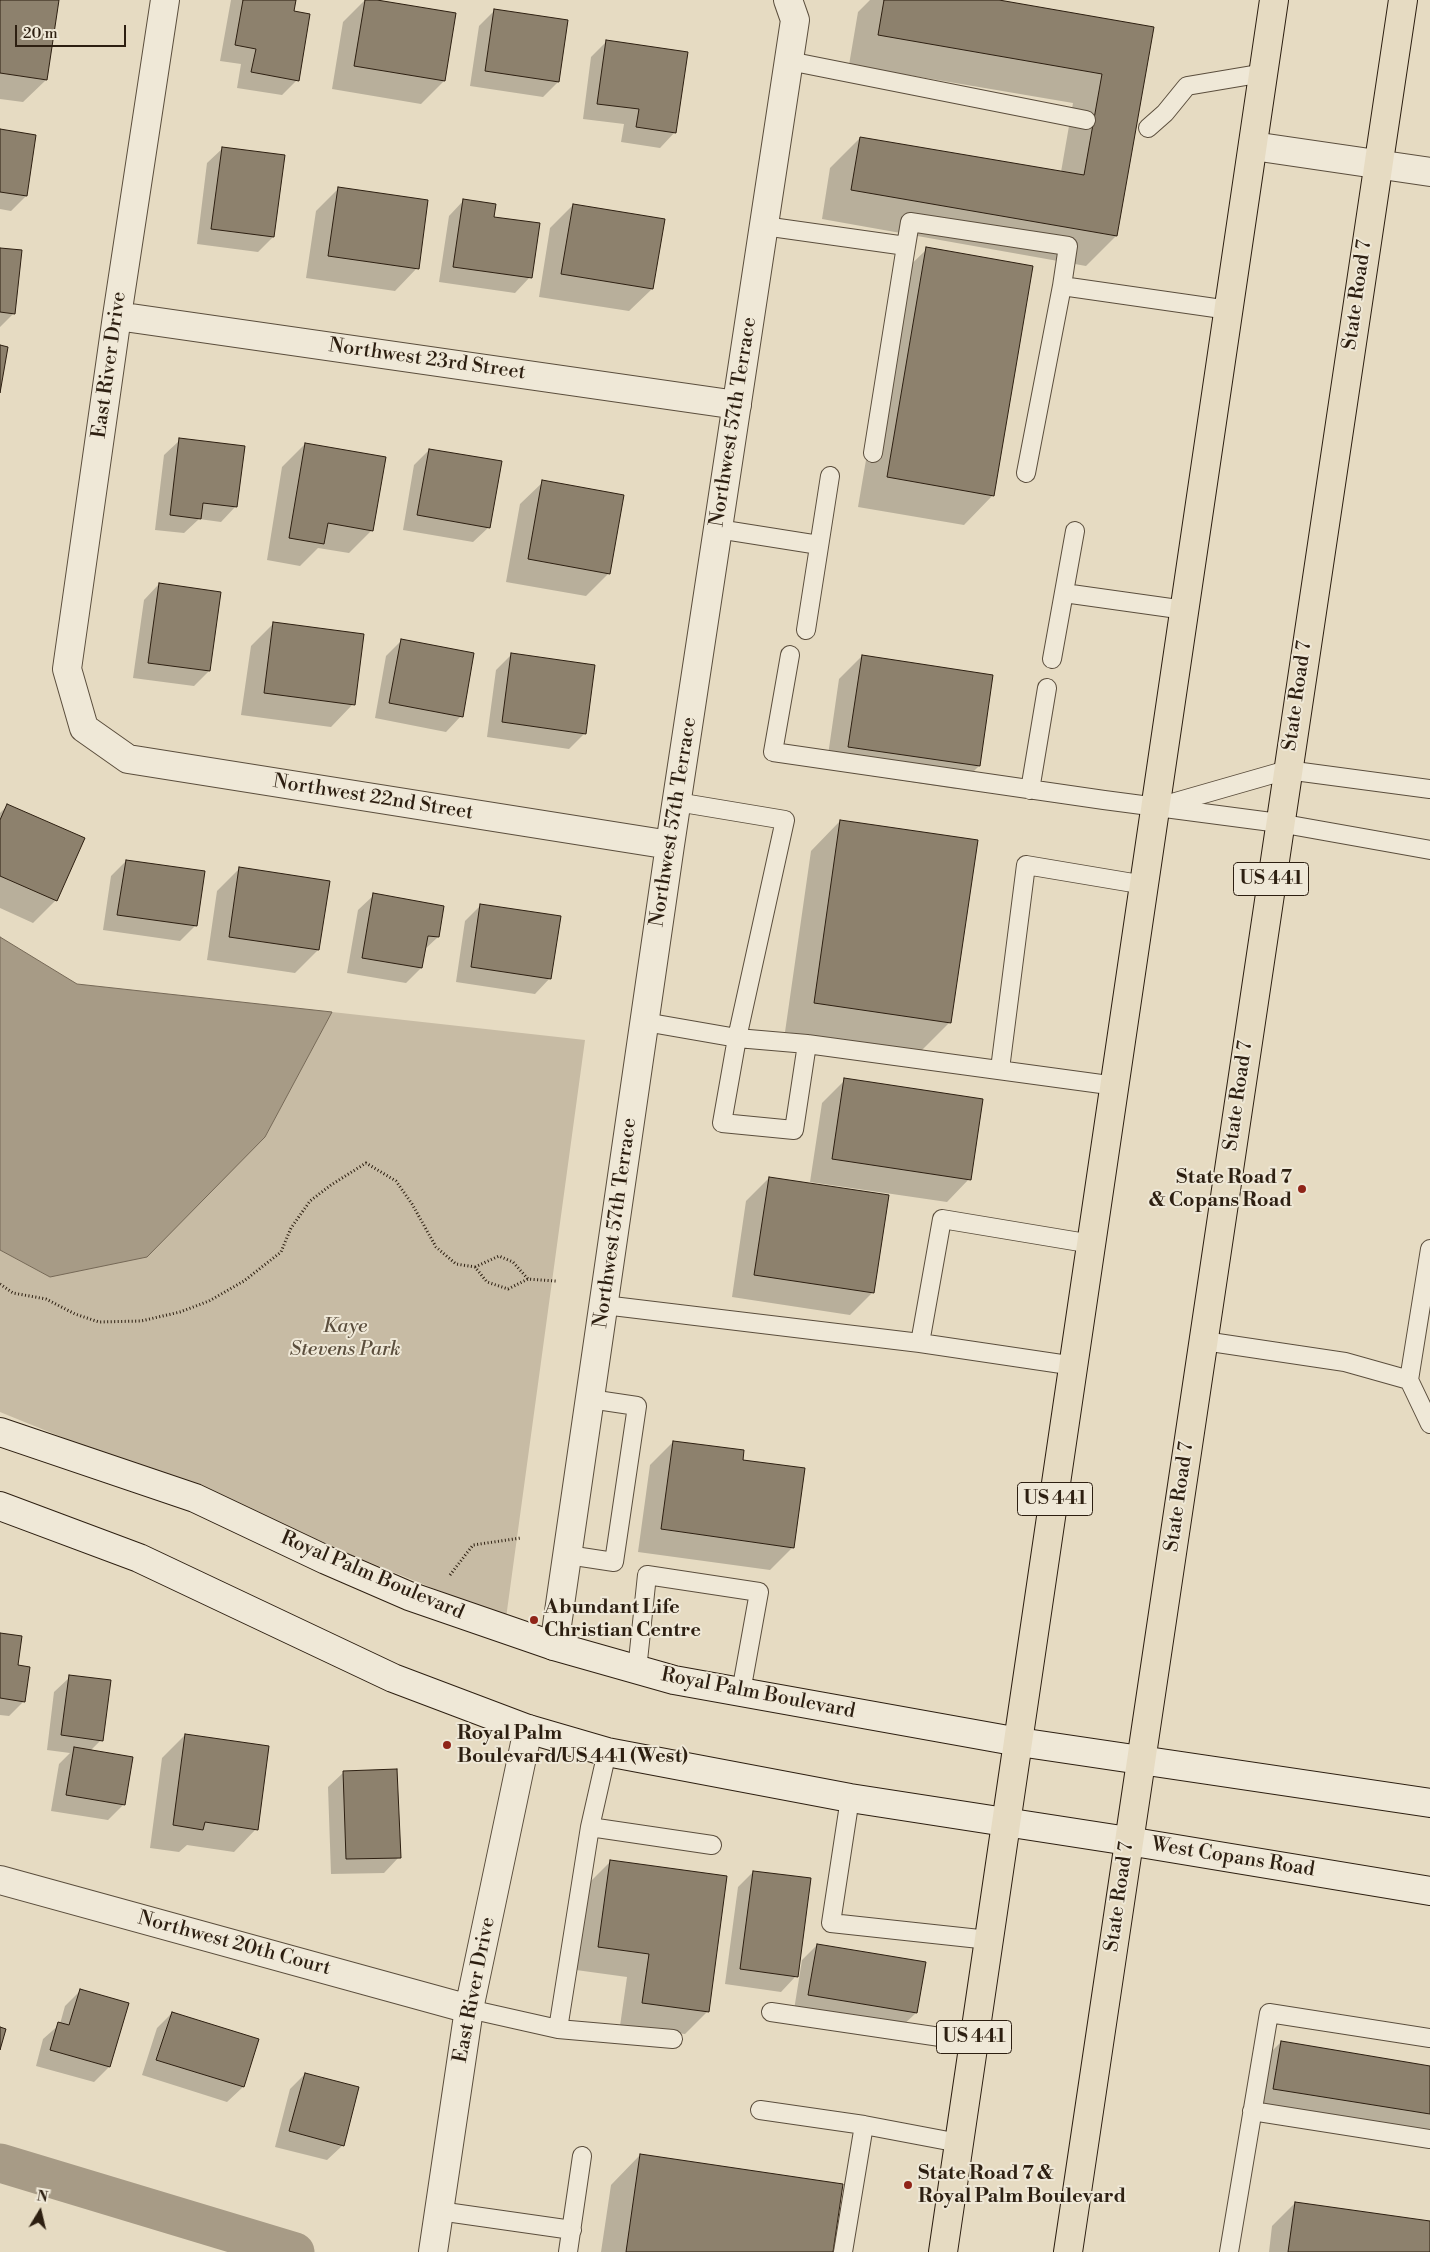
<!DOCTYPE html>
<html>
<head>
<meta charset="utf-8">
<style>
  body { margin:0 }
  #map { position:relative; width:1430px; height:2252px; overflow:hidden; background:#e6dbc2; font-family:"Libre Bodoni",serif }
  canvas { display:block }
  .north { position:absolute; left:15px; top:2187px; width:50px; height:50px; -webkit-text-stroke:4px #efe8d7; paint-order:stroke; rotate:9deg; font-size:14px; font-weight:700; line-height:20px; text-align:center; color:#2d1f11 }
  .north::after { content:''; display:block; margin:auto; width:18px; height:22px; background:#2d1f11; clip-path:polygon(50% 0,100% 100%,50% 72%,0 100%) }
  .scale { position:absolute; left:15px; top:25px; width:111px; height:22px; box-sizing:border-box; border:2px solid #2d1f11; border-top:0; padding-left:6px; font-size:15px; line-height:18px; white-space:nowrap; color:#2d1f11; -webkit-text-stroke:4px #efe8d7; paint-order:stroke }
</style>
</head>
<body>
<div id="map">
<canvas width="1430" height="2252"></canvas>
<div class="north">N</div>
<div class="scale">20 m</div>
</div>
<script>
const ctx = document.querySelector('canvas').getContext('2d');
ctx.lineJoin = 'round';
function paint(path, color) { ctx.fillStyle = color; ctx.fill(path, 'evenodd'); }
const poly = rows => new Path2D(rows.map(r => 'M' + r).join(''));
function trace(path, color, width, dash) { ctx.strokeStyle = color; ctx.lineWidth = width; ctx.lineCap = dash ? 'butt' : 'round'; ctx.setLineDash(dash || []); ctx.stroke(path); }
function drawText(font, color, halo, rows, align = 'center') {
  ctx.font = font + ' "Libre Bodoni",serif'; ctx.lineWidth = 4; ctx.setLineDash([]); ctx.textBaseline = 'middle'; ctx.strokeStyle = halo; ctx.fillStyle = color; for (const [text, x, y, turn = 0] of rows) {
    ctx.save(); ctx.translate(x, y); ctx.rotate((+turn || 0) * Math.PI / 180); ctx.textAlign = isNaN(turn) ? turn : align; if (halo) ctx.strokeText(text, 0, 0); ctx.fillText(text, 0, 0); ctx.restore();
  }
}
paint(poly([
  [332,1012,585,1040,506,1618,0,1412,0,1250,50,1277,265,1137]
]), '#c7bba4');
const water = poly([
  [0,937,77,984,332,1012,265,1137,147,1257,50,1277,0,1250,0,937]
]);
paint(water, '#a79b86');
trace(water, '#766957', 1);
paint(poly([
  [0,0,54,0,46,80,23,102,0,99],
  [231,0,294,0,292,12,297,80,282,95,237,88,241,64,220,61],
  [365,0,370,0,444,81,421,104,332,89,343,22],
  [870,0,992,0,1152,28,1116,236,1086,266,822,219,830,168,860,138,1061,172,1073,103,849,65,858,12],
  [495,10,567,21,558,82,543,97,470,86,479,26],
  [607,41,675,132,660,148,621,142,624,124,583,119,591,57],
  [0,130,26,196,11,211,0,209],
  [223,148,273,237,258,252,197,244,207,163],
  [339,188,417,268,395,291,306,278,316,211],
  [464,200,493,218,530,277,515,293,439,282,449,216],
  [573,205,652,289,629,311,539,297,550,228],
  [0,249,14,313,0,327],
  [927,249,993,495,964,525,858,507,897,278],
  [180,440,236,506,221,522,199,519,184,533,155,530,164,455],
  [305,444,372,530,349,553,318,548,300,566,267,560,282,467],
  [429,450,489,527,473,542,403,530,414,465],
  [543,482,609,573,586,596,506,582,520,504],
  [159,584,209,671,194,686,133,678,144,600],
  [274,623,353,704,331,727,241,715,251,646],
  [402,640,461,716,446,732,375,718,386,656],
  [511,655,585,733,569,749,487,737,496,670],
  [862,656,979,766,956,789,826,769,839,679],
  [7,806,56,900,33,923,0,908,0,813],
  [840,821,950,1022,920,1052,785,1032,811,851],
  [126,861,196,925,180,941,103,930,111,876],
  [240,868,318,950,295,973,207,960,217,891],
  [374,895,438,937,424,950,421,968,406,983,347,973,358,910],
  [481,905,550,978,535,994,456,982,465,921],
  [845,1080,969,1179,947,1202,810,1182,822,1103],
  [769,1178,873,1292,850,1315,732,1297,746,1201],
  [673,1442,741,1461,793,1547,770,1570,638,1552,650,1465],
  [0,1634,17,1666,24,1701,9,1716,0,1715],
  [70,1677,101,1740,90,1751,131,1758,123,1805,108,1820,51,1811,59,1764,70,1753,47,1750,54,1692],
  [185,1735,256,1829,234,1852,187,1845,179,1852,150,1848,162,1758],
  [344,1772,399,1857,384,1873,331,1874,328,1787],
  [610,1862,707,2012,685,2034,620,2026,627,1977,576,1970,587,1885],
  [753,1872,796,1976,781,1992,725,1984,738,1887],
  [817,1945,916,2013,900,2028,794,2010,802,1960],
  [80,1991,109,2067,94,2082,36,2066,43,2039,60,2024,65,2006],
  [172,2013,243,2087,227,2102,142,2075,157,2028],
  [1281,2042,1430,2067,1430,2140,1251,2111,1258,2065],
  [305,2074,343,2145,327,2160,275,2147,290,2089],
  [640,2155,831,2252,601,2252,611,2185],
  [1295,2203,1430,2222,1430,2252,1269,2252,1272,2226]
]), '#0003');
trace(poly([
  [0,2163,295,2252]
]), '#a79b86', 39);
const building = poly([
  [0,0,59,0,47,80,0,73,0,0],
  [243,0,296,0,294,11,310,14,299,81,251,72,256,49,235,45,243,0],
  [365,0,377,0,456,13,445,81,354,66,365,0],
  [884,0,999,0,1154,27,1117,236,851,190,860,137,1084,175,1102,74,878,35,884,0],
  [494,9,568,20,559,82,485,71,494,9],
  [606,40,688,52,676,133,636,127,639,109,597,104,606,40],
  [0,129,36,135,27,196,0,192,0,129],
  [222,147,285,155,274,237,211,229,222,147],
  [338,187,428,200,419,269,328,256,338,187],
  [463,199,496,204,494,217,540,223,532,278,453,267,463,199],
  [573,204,665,219,653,289,561,274,573,204],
  [926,247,1033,266,994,496,887,477,926,247],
  [0,248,22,250,15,314,0,312,0,248],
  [0,345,8,347,0,393,0,345],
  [179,438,245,446,237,507,203,503,201,519,170,515,179,438],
  [305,443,386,457,373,531,328,523,324,544,289,538,305,443],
  [429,449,502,461,490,528,417,515,429,449],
  [542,480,624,495,610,574,528,559,542,480],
  [159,583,221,592,210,671,148,663,159,583],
  [273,622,364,634,355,705,264,693,273,622],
  [401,639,474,653,463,717,389,703,401,639],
  [511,653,595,665,586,734,502,722,511,653],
  [862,655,993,675,980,766,848,747,862,655],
  [7,804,85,838,57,901,0,876,0,820,7,804],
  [840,820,978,840,951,1023,814,1003,840,820],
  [126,860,205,871,197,926,117,915,126,860],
  [239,867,330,881,319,950,229,937,239,867],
  [373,893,444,906,439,937,428,936,422,968,362,958,373,893],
  [480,904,561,916,551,979,471,967,480,904],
  [844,1078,983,1099,971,1180,832,1159,844,1078],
  [769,1177,889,1195,874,1293,754,1275,769,1177],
  [673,1441,744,1450,743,1460,805,1468,794,1548,661,1529,673,1441],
  [0,1633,22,1636,18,1665,30,1667,25,1702,0,1698,0,1633],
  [69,1675,111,1680,103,1741,61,1735,69,1675],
  [185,1734,269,1746,258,1830,205,1822,203,1830,173,1825,185,1734],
  [74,1747,133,1757,125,1805,66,1795,74,1747],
  [397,1769,401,1858,346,1859,343,1771,397,1769],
  [610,1860,727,1876,709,2012,642,2003,649,1954,598,1947,610,1860],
  [753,1871,811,1878,798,1977,740,1969,753,1871],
  [817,1944,926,1962,917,2013,808,1995,817,1944],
  [80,1989,129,2003,110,2067,50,2050,58,2022,69,2025,80,1989],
  [172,2012,259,2039,244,2087,156,2060,172,2012],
  [0,2027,6,2029,0,2050,0,2027],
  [1281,2041,1430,2066,1430,2114,1273,2089,1281,2041],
  [305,2073,359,2087,344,2146,289,2131,305,2073],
  [640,2154,843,2184,833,2252,626,2252,640,2154],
  [1295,2202,1430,2221,1430,2252,1288,2252,1295,2202]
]);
paint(building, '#8d816d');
trace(building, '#2d1f11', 1);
const service = poly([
  [789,61,1086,120],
  [1148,128,1165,113,1187,86,1264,73],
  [764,226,906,246,910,222,1068,246,1062,286],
  [873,453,906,246],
  [1026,473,1062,286,1229,310],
  [718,529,819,545],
  [1064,593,1185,610],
  [806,630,830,476],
  [790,655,773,752,1104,800,1279,823,1430,850],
  [1052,659,1075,531],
  [1030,790,1047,688],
  [677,802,785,820,737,1038,722,1123,794,1130,807,1044],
  [1165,805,1287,770,1430,789],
  [645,1022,737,1038,807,1044,1116,1086],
  [1000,1069,1026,865,1145,885],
  [604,1305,920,1343,1075,1366],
  [1204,1341,1345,1362,1409,1380,1430,1424],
  [920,1343,942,1219,1092,1244],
  [1409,1380,1430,1249],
  [568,1555,614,1562,637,1406,590,1399],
  [637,1670,647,1575,759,1592,741,1692],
  [850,1798,831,1923,989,1940],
  [590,1827,712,1845],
  [469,2009,558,2029,590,1827,607,1752],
  [771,2012,974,2042],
  [558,2029,673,2039],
  [760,2110,864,2125,959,2143],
  [1252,2111,1430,2139],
  [439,2211,572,2230],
  [568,2252,582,2156],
  [843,2252,864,2125],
  [1229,2252,1269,2013,1430,2038]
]);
const minor = poly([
  [165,0,117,316,67,669,84,728,128,759,670,845],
  [1253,146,1430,172],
  [117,316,737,405],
  [554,1646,670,845,795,20,788,0],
  [0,1880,469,2009],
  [433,2252,469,2009,528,1729]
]);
const secondary = poly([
  [0,1432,195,1498,326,1560,409,1596,554,1646,674,1680,1019,1742,1430,1803],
  [0,1506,139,1558,393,1678,528,1729,607,1752,850,1798,1128,1841,1430,1891]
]);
const primary = poly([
  [943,2252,1274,0],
  [1068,2252,1403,0]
]);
trace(service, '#5b4e3d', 20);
trace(minor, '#5b4e3d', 30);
trace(secondary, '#2d1f11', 30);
trace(primary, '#2d1f11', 30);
trace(poly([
  [475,1267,499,1256,513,1262,528,1279],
  [0,1284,13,1293,46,1299,75,1314,99,1322,141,1321,180,1312,209,1301,244,1281,281,1252,291,1228,310,1201,331,1185,366,1163,396,1181,412,1204,436,1247,456,1264,475,1267,487,1282,508,1289,528,1279,556,1281],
  [450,1575,473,1545,521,1538]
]), '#2d1f11', 3, [1, 2.5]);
trace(service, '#efe8d7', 18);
trace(minor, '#efe8d7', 28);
trace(secondary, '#efe8d7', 28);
trace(primary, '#e6dbc2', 28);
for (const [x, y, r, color] of [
  [1302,1189,5,"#8f2418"],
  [534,1620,5,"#8f2418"],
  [447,1745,5,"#8f2418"],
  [908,2185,5,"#8f2418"]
]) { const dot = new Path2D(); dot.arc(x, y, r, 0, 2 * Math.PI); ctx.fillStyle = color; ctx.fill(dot); trace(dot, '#efe8d7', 2); }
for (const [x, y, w] of [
  [1271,879,75],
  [1055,1499,75],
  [974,2037,75]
]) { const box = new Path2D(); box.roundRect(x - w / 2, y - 16.5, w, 33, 4); ctx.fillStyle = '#efe8d7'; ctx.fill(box); trace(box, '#2d1f11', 1); }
drawText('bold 19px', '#2d1f11', null, [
  ["US 441",1271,879],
  ["US 441",1055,1499],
  ["US 441",974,2037]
]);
drawText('20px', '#2d1f11', '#efe8d7', [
  ["State Road 7",1358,295,-82],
  ["Northwest 23rd Street",427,360,8],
  ["East River Drive",110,365,-82],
  ["Northwest 57th Terrace",734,422,-81],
  ["State Road 7",1298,696,-82],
  ["Northwest 22nd Street",373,798,9],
  ["Northwest 57th Terrace",674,822,-81],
  ["State Road 7",1239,1096,-82],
  ["Northwest 57th Terrace",616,1223,-82],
  ["State Road 7",1180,1497,-82],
  ["Royal Palm Boulevard",372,1576,23],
  ["Royal Palm Boulevard",758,1694,11],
  ["West Copans Road",1233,1858,9],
  ["State Road 7",1120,1897,-82],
  ["Northwest 20th Court",234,1944,15],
  ["East River Drive",475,1990,-79]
]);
drawText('bold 20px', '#2d1f11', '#efe8d7', [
  ["State Road 7",1292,1178,"right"],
  ["& Copans Road",1292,1201,"right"],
  ["Abundant Life",544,1608],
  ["Christian Centre",544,1631],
  ["Royal Palm",457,1734],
  ["Boulevard/US 441 (West)",457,1757],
  ["State Road 7 &",918,2174],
  ["Royal Palm Boulevard",918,2197]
], 'left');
drawText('italic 20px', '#5b4e3d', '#efe8d7', [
  ["Kaye",345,1327],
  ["Stevens Park",345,1350]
]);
</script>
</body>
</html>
